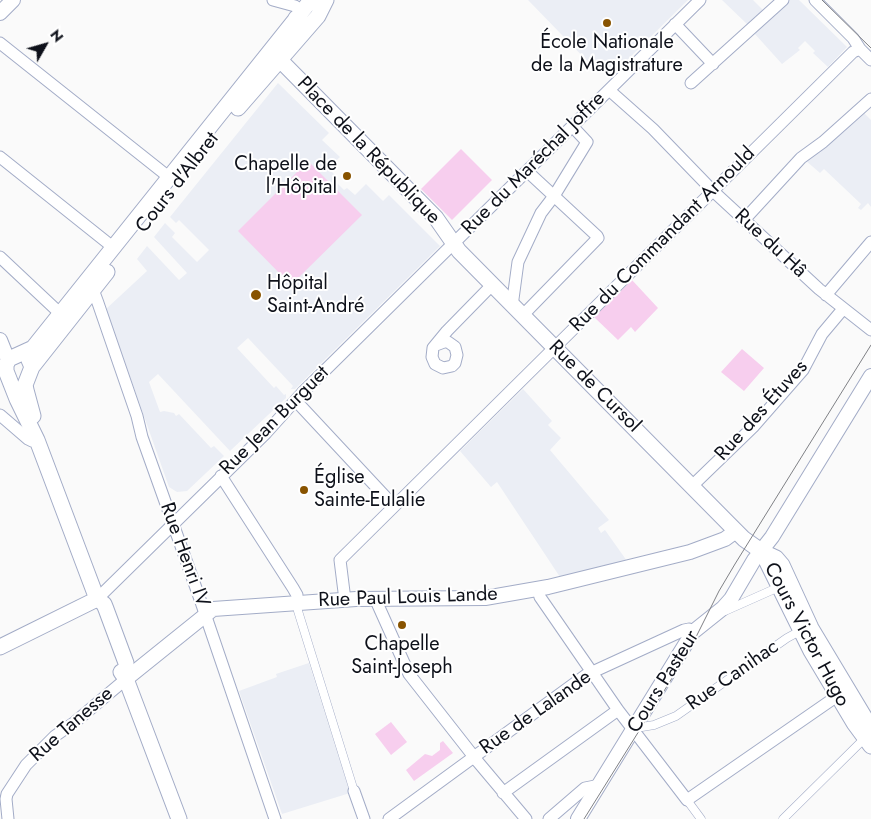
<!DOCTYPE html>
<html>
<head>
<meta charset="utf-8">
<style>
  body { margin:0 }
  #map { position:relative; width:871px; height:819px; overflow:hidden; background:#fafafa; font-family:Jost,sans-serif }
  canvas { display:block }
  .north { position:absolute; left:20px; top:20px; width:50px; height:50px; -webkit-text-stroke:4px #fff; paint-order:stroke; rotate:52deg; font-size:14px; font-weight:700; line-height:20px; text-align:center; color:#0e111a }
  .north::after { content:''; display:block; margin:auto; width:18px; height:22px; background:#0e111a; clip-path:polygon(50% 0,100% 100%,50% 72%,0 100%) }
</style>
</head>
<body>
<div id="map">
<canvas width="871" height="819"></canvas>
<div class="north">N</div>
</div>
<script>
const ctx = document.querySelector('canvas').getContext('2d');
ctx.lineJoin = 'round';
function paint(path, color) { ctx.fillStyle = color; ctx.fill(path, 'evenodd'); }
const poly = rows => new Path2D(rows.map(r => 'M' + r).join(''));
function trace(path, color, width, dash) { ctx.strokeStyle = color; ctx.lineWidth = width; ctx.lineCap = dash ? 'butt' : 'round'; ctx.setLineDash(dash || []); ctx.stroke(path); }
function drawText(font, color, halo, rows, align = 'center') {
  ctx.font = font + ' Jost,sans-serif'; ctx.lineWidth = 4; ctx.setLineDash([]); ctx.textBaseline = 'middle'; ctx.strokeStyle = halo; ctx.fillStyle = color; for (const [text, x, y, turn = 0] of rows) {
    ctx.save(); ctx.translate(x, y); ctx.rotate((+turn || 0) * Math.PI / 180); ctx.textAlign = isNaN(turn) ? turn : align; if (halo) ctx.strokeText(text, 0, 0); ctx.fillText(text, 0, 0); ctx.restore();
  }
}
paint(poly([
  [528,0,688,0,616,71,607,74,594,68],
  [722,0,753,0,764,11,748,25],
  [790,0,799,0,847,47,828,67,813,53,815,51,805,41,798,48,800,50,782,64,754,33],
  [278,83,329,133,322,140,340,157,328,168,336,176,333,179,344,190,347,188,355,195,366,184,383,201,389,195,440,246,295,389,291,389,293,386,248,338,237,348,274,388,276,386,284,395,286,394,286,398,230,451,158,374,149,382,160,412,164,411,174,413,176,416,179,414,211,448,214,446,224,456,187,491,177,492,169,487,106,309,147,271,137,259,147,246,179,280,187,273,154,237,165,223,175,233,172,237,197,262,209,250,179,220,176,223,170,217],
  [863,112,871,120,871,207,868,203,861,210,858,208,861,204,824,169,820,173,805,160],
  [523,389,552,421,548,425,561,438,550,450,609,520,598,528,601,533,605,530,627,561,560,577,497,482,491,487,460,451],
  [309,663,350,793,282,814,239,691,277,677,276,674]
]), '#ebeef5');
paint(poly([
  [461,149,492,180,452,220,421,189],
  [308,161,362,215,291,285,238,231],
  [632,280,658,308,635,332,631,327,618,340,594,317],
  [742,349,764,368,744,391,721,372],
  [391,722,407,742,391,755,375,734],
  [443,741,453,753,414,781,406,770,425,754,432,756,440,750,440,743]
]), '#f7ceee');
const pedestrian = poly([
  [297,603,298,611,354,791],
  [724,609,725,611,779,587],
  [637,725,642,727,654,725,676,716,787,638,800,631],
  [687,800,701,819],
  [783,819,866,737]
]);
const minor = poly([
  [273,0,295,6,302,11],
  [815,0,853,38,860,49,871,60],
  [675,24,713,64],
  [0,43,170,178],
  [691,83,783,0],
  [609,90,653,129,713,191,819,289,871,330],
  [0,157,114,248],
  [744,220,801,158,823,142,871,99],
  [0,257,66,319],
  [91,293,95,295,98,303,137,416,142,437,201,602,275,819],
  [826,295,871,242],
  [510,302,513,299,518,262,541,213,554,196,587,142,572,126],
  [523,315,598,238,597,236,527,171],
  [436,345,444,342,448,342,455,347,457,355,455,363,452,366,443,368,435,364,432,357,433,348,447,331,493,284],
  [296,401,394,506],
  [0,415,28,439,32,441,37,440],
  [221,476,293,588,297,595,297,603],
  [692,486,754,426,803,370,822,334,843,309],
  [538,590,540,597,618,710,687,800,843,692],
  [97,599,266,433,302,393,700,0],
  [377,599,378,605,409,674,478,762,526,819],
  [345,600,340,560,853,52,860,49],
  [354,791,364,819],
  [503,793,618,710],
  [8,819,6,799,7,794,26,765,55,736,75,722,126,679],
  [389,819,586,675,684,630,689,629,693,632],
  [549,819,585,788,600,785]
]);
const tertiary = poly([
  [0,13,13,0],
  [0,340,6,355,9,359],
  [126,679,213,609,356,599,485,598,548,587,690,552,725,539,736,531],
  [578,819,693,632,723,608,731,599,754,560,772,537,871,376]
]);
const secondary = poly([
  [296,18,289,33,276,50,280,60,436,218,459,251,729,524,744,539,761,551,776,558,782,565,811,628,871,728],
  [238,108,318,16,326,0],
  [29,360,32,367,25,385,26,390,33,416],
  [32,367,107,272],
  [762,552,811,651,854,723,871,746],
  [0,647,97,599],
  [121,672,126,679,179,819],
  [126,679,126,663,106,609,104,604,97,599,37,440,17,399,6,371,6,365,9,359,33,348,311,0]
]);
trace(pedestrian, '#a3acc7', 9);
trace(minor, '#a3acc7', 13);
trace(tertiary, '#a3acc7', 16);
trace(secondary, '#a3acc7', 17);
trace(pedestrian, '#fff', 8);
trace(minor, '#fff', 11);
trace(tertiary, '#fff', 14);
trace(secondary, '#fff', 15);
trace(poly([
  [822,0,871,48],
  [584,819,689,651,719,591,735,564,871,345]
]), '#7f8085', 1);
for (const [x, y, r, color] of [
  [607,23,5,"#885300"],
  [347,176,5,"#885300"],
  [256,295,6,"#885300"],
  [304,490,5,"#885300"],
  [402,625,5,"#885300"]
]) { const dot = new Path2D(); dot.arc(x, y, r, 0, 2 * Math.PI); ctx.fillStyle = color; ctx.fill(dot); trace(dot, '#fff', 2); }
drawText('20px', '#0e111a', '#fff', [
  ["École Nationale",607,43],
  ["de la Magistrature",607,66],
  ["Chapelle de",337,165,"right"],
  ["l'Hôpital",337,188,"right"],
  ["Hôpital",267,284,"left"],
  ["Saint-André",267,307,"left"],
  ["Église",314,478,"left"],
  ["Sainte-Eulalie",314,501,"left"],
  ["Chapelle",402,645],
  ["Saint-Joseph",402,668]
]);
drawText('20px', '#0e111a', '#fff', [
  ["Place de la République",368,151,46],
  ["Rue du Maréchal Joffre",534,164,-45],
  ["Cours d'Albret",178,183,-52],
  ["Rue du Commandant Arnould",663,240,-45],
  ["Rue du Hâ",770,244,43],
  ["Rue de Cursol",594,387,45],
  ["Rue des Étuves",762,411,-48],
  ["Rue Jean Burguet",275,421,-45],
  ["Rue Henri IV",184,555,70],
  ["Rue Paul Louis Lande",408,598,-2],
  ["Cours Victor Hugo",806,635,62],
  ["Rue Canihac",733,676,-35],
  ["Cours Pasteur",664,682,-58],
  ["Rue de Lalande",536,713,-35],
  ["Rue Tanesse",72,725,-41]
]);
</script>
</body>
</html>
